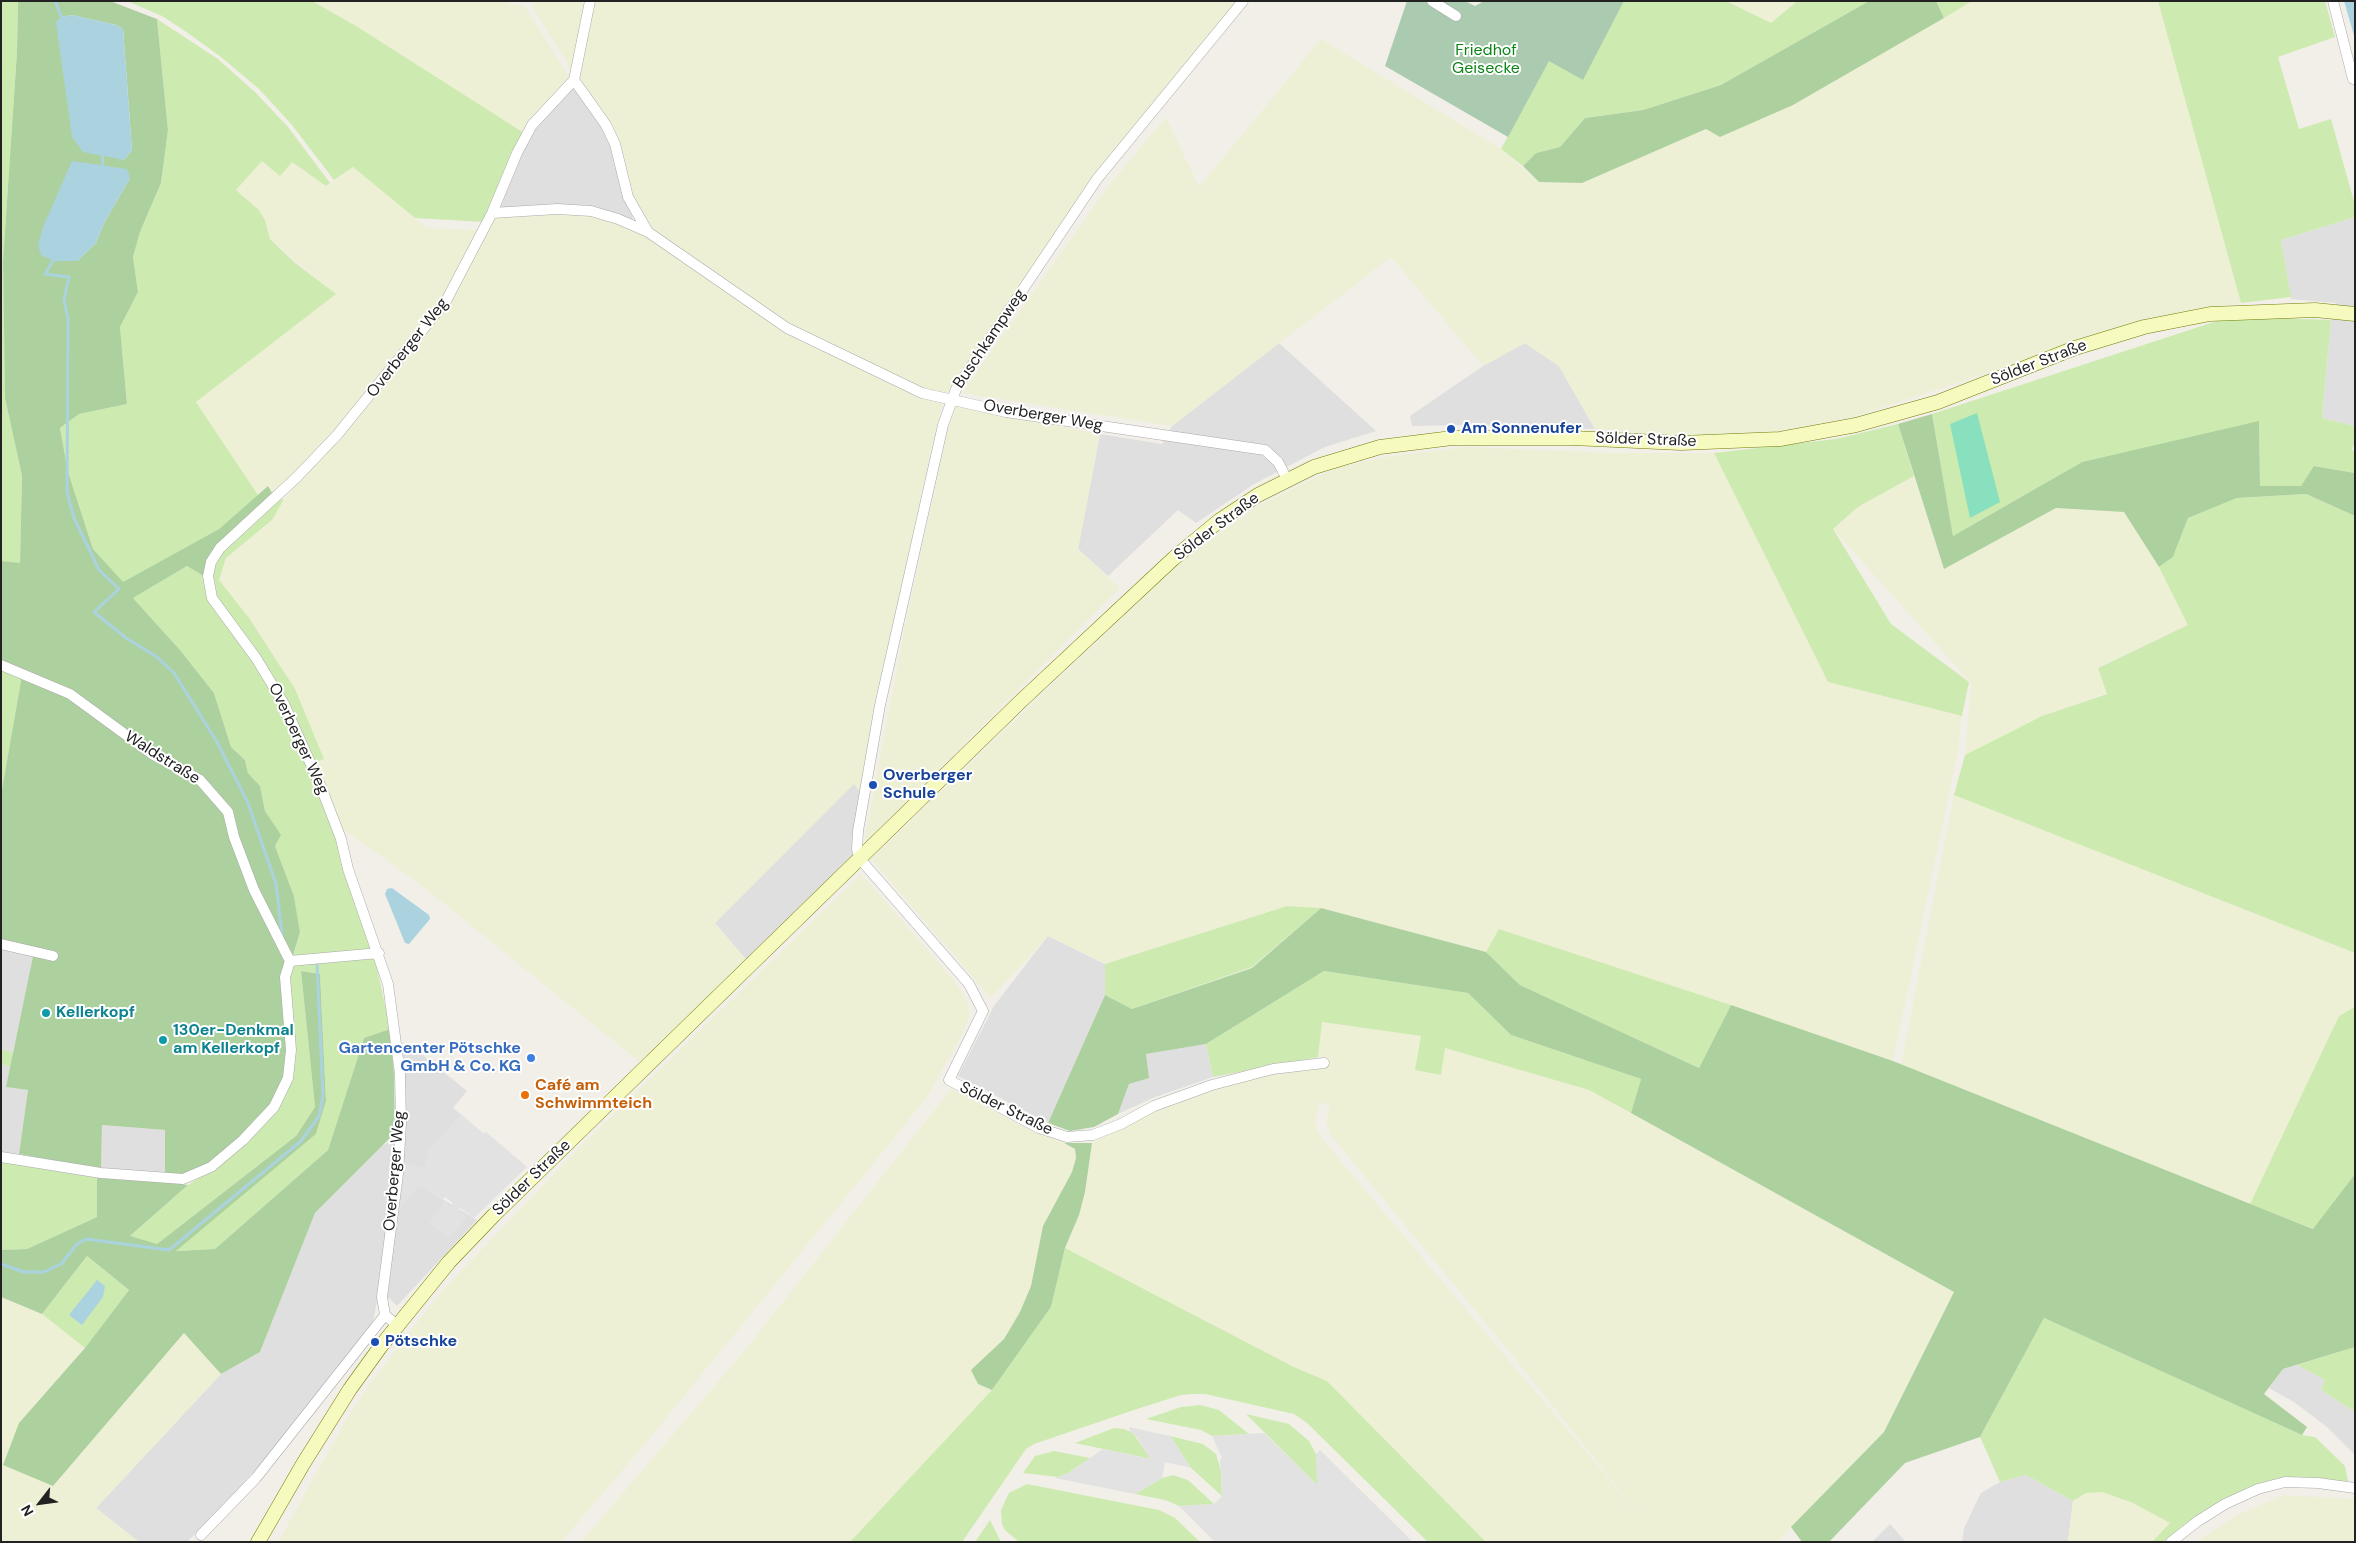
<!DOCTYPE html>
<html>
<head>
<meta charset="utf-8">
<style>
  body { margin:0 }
  #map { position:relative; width:2356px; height:1543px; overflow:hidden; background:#f2efe9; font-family:"DM Sans",sans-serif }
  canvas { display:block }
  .frame { position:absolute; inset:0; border:2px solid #222; pointer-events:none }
  .north { position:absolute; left:15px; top:1478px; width:50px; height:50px; -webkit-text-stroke:4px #fff; paint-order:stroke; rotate:240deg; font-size:14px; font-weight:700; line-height:20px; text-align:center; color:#222 }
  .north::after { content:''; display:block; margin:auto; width:18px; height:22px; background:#222; clip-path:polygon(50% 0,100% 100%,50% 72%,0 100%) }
</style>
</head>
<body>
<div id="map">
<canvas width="2356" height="1543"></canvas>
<div class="frame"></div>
<div class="north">N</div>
</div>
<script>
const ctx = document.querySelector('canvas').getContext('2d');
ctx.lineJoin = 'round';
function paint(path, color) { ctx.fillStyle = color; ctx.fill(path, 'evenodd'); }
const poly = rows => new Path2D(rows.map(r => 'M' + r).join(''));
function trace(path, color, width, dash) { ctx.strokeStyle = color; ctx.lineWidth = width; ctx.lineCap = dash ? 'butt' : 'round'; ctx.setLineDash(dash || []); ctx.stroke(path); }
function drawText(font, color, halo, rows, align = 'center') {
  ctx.font = font + ' "DM Sans",sans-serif'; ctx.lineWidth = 4; ctx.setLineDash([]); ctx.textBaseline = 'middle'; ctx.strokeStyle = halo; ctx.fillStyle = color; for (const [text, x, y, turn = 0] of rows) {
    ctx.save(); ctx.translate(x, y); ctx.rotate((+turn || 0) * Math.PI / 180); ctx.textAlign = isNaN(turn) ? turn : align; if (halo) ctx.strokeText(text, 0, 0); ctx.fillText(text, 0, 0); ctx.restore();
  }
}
paint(poly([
  [575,86,613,144,625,198,633,218,630,221,497,210,533,127],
  [2355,217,2355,426,2322,418,2331,320,2337,303,2291,299,2281,240],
  [1279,343,1376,431,1325,447,1254,484,1196,523,1178,510,1108,576,1078,549,1100,434,1162,444,1172,426],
  [1525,343,1559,366,1595,429,1468,425,1412,426,1410,416,1483,366],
  [854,783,861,793,855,856,748,962,715,923],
  [1048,936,1105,964,1105,995,1048,1123,958,1076,994,1006],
  [1,948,33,956,13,1053,1,1049],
  [1206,1044,1213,1077,1155,1097,1118,1114,1129,1084,1146,1054],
  [403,1047,413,1047,467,1091,453,1108,462,1115,429,1151,424,1188,477,1220,397,1306,389,1298,377,1301,373,1322,272,1451,229,1499,187,1542,139,1542,96,1508,221,1374,260,1352,315,1213,382,1146,405,1132],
  [1,1064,11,1067,7,1087,28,1090,19,1154,1,1152],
  [102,1125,165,1130,165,1178,101,1169],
  [2297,1365,2325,1380,2321,1390,2355,1412,2355,1455,2327,1427,2294,1402,2269,1388,2283,1369],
  [2026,1475,2073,1501,2068,1542,1962,1542,1964,1528,1981,1493,2000,1482],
  [1890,1524,1906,1542,1872,1542]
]), '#e0dfdf');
paint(poly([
  [312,1,508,1,511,5,524,5,571,80,524,133],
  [533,1,588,1,574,74,531,5,534,5],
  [593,1,1236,1,1094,175,947,393,924,391,788,326,650,231,631,197,623,168,577,79],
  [1726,1,1797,1,1771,23],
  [1972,1,2158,1,2241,303,2204,309,2071,345,1855,417,1774,432,1684,438,1595,429,1559,366,1525,343,1483,366,1391,257,1172,426,962,393,1109,185,1166,117,1199,187,1321,39,1501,149,1539,182,1582,183,1706,129,1793,105],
  [262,160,292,162,326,186,353,167,427,228,480,230,444,298,335,433,274,496,268,486,258,495,196,402,335,294,270,239,265,220,259,210,236,190],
  [557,210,591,213,641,231,740,302,785,331,944,399,932,445,877,703,861,793,854,784,715,923,748,962,641,1063,421,885,347,832,341,831,315,763,323,760,219,580,226,558,272,520,284,499,380,392,448,303,494,217],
  [956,406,1100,434,1078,549,1120,588,864,844,904,630,947,434],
  [1466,447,1614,453,1714,453,1828,682,1962,716,1958,751,1893,1061,1500,929,1486,952,1321,908,1287,906,1105,964,1048,936,991,998,871,859,1180,562,1258,506,1337,467,1392,456],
  [1914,476,1944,569,2056,508,2124,512,2159,567,2189,625,2098,667,2107,693,2042,716,1965,755,1971,683,1833,529,1858,507],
  [1954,795,2355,953,2355,1007,2339,1016,2250,1204,1901,1064],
  [861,874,953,979,964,995,969,1006,969,1017,963,1032,929,1094,903,1127,650,1438,561,1542,278,1542,348,1417,371,1382,441,1292,582,1145],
  [1322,1022,1421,1036,1416,1070,1441,1075,1444,1048,1589,1090,1954,1292,1884,1432,1777,1542,1486,1542,1327,1381,1294,1367,1065,1248,1078,1215,1085,1192,1092,1143,1157,1109,1210,1090,1252,1077,1322,1067,1318,1057],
  [1319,1102,1330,1106,1326,1122,1330,1134,1512,1355,1642,1518,1328,1146,1318,1132,1315,1122],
  [951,1089,1037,1133,1064,1143,1075,1149,1076,1158,1072,1172,1043,1226,1031,1286,1020,1312,1004,1339,972,1370,978,1384,992,1390,850,1542,581,1542,741,1355],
  [1,1297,42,1314,85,1348,19,1423,53,1486,184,1333,221,1374,96,1508,139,1542,1,1542],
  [2102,1492,2133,1503,2171,1523,2152,1542,2068,1542,2073,1501,2086,1493],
  [2284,1495,2355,1499,2355,1542,2196,1542,2237,1515]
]), '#eef0d5');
paint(poly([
  [1,1,18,1,17,52,3,261,5,398,22,476,20,564,1,561],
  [127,1,312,1,356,26,524,133,484,222,415,218,353,167,334,180,292,125,259,89,221,57,185,31,162,16],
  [1624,1,1726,1,1771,23,1797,1,1869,1,1721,85,1643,110,1585,118,1560,147,1536,153,1523,166,1501,149,1549,60,1583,79],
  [1936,1,1972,1,1944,18],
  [2158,1,2325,1,2335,37,2278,57,2299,129,2331,119,2355,205,2355,217,2281,240,2291,297,2241,303],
  [157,19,218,59,256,93,288,127,330,183,326,186,292,162,280,176,262,161,236,190,259,210,265,220,270,239,294,262,336,294,196,402,258,495,219,529,122,583,93,549,68,472,60,428,79,414,127,404,120,327,138,292,133,257,140,232,161,183,168,130],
  [2252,317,2331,320,2322,418,2355,426,2355,441,2352,450,2355,451,2355,473,2315,466,2301,486,2260,486,2259,422,2082,462,1953,536,1932,414,2217,321],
  [1898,424,1914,476,1858,507,1833,529,1891,624,1969,682,1962,716,1828,682,1714,453,1836,439],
  [2306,494,2355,516,2355,953,1954,795,1965,755,2042,716,2107,694,2098,668,2188,625,2159,567,2173,557,2188,518,2237,498],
  [284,499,272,520,226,558,219,580,249,618,295,689,324,759,315,763,215,598,210,576,222,549,277,500],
  [187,566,205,577,283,705,320,787,376,951,292,959,300,932,294,896,275,846,280,835,265,811,260,786,248,773,245,760,231,747,214,693,180,650,133,598],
  [1,668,22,675,1,795],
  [1287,906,1321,908,1252,967,1132,1009,1105,995,1105,964],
  [1499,929,1731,1005,1699,1068,1520,985,1486,952],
  [375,958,390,1029,364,1038,328,1150,215,1249,175,1251,316,1134,326,1101,320,974,301,971,315,1107,296,1136,157,1244,129,1237,188,1185,211,1170,292,963],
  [1324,971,1468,993,1511,1035,1641,1079,1631,1113,1589,1090,1445,1048,1441,1075,1415,1070,1421,1036,1322,1022,1318,1057,1213,1077,1206,1044],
  [2355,1007,2355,1174,2314,1229,2250,1204,2339,1016],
  [1,1049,13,1053,11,1067,1,1064],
  [1,1161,97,1176,97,1217,27,1249,1,1250],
  [1065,1248,1294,1367,1327,1381,1486,1542,1428,1542,1307,1423,1294,1414,1205,1394,1193,1394,1181,1395,1134,1410,1034,1444,1026,1449,962,1542,850,1542,992,1390,1051,1307],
  [87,1256,129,1290,85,1348,42,1314],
  [2044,1318,2302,1435,2315,1437,2345,1466,2348,1481,2269,1482,2248,1488,2204,1511,2163,1542,2152,1542,2170,1523,2133,1503,2102,1492,2086,1493,2073,1501,2026,1475,2000,1482,1980,1437],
  [2355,1347,2355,1412,2321,1390,2325,1380,2297,1365],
  [1200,1405,1219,1410,1249,1434,1212,1436,1201,1430,1146,1419,1181,1407],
  [1246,1414,1289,1424,1309,1441,1316,1454,1318,1486],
  [1114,1428,1124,1429,1133,1433,1151,1459,1075,1443],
  [1170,1436,1203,1444,1216,1454,1221,1471,1222,1496,1191,1468],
  [1054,1451,1090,1458,1067,1474,1058,1477,1023,1473,1035,1456],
  [1173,1475,1188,1480,1214,1504,1179,1506,1165,1500,1135,1494,1162,1478],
  [1027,1484,1159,1510,1175,1518,1200,1542,1019,1542,1005,1530,1002,1524,1001,1510,1009,1493],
  [990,1520,1001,1542,975,1542]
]), '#cdebb0');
paint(poly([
  [18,1,110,1,157,19,168,130,161,183,140,232,133,257,138,292,120,327,127,404,79,414,60,428,68,472,93,549,123,582,219,529,268,486,274,496,218,547,205,577,187,566,133,598,180,650,214,693,231,747,245,760,248,773,260,786,265,811,281,835,275,846,294,896,300,932,292,959,290,959,214,793,152,752,70,692,1,663,1,561,20,563,22,476,5,398,3,261,17,52],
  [72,15,116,25,123,29,132,150,124,160,61,17],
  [72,162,130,178,104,223,96,243,77,261,54,261,62,186],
  [1869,1,1936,1,1944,18,1793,105,1720,137,1706,129,1582,183,1539,182,1523,166,1536,153,1560,147,1585,118,1643,110,1721,85],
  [1932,414,1953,536,2082,462,2259,421,2260,486,2301,486,2314,466,2355,473,2355,516,2306,494,2237,498,2188,518,2173,557,2159,567,2124,512,2056,508,1944,569,1898,424],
  [22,675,69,696,199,781,227,813,288,960,287,1078,273,1106,208,1165,183,1175,165,1178,165,1130,102,1125,101,1169,19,1154,28,1090,6,1087,33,956,55,961,57,953,1,940,1,795],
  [1321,908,1486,952,1520,985,1699,1068,1731,1005,1893,1061,2313,1229,2355,1174,2355,1347,2283,1369,2264,1394,2307,1427,2302,1435,2044,1318,1980,1437,1905,1463,1829,1542,1802,1542,1791,1527,1884,1432,1954,1292,1631,1113,1641,1079,1511,1035,1468,993,1324,971,1206,1044,1146,1054,1149,1078,1129,1084,1118,1114,1094,1127,1070,1131,1048,1123,1105,995,1132,1009,1252,968],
  [301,971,320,974,326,1101,316,1134,176,1251,215,1249,328,1150,364,1038,390,1029,394,1074,395,1133,315,1213,260,1352,221,1374,184,1333,53,1486,3,1465,19,1423,85,1348,129,1290,87,1256,42,1314,1,1297,1,1250,27,1249,97,1217,97,1172,188,1185,130,1236,157,1244,296,1136,315,1107],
  [1064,1143,1092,1143,1085,1192,1079,1215,1065,1248,1051,1307,992,1390,978,1384,971,1370,1004,1339,1020,1312,1031,1286,1043,1226,1072,1172,1076,1158,1075,1149]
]), '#add19e');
paint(poly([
  [1407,1,1465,1,1475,6,1484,1,1624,1,1583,80,1549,61,1508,137,1385,66]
]), '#aacbaf');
paint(poly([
  [1977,413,2000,502,1970,518,1950,424]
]), '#88e0be');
paint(poly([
  [462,1115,484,1134,486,1132,527,1167,474,1218,460,1208,458,1211,467,1217,449,1238,429,1223,445,1201,451,1206,453,1203,445,1197,443,1199,418,1186,396,1215,403,1162,424,1168,429,1151],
  [1129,1427,1170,1436,1191,1468,1165,1462,1162,1478,1135,1494,1055,1478,1067,1474,1103,1449,1150,1459,1137,1437,1129,1430],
  [1264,1433,1317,1485,1316,1454,1320,1450,1413,1542,1215,1542,1179,1506,1214,1504,1222,1496,1220,1460,1222,1458,1212,1436]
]), '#e2e2e2');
paint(poly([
  [2344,1,2355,1,2355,39],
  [72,15,116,25,123,29,132,150,124,160,83,152,72,137,56,22,61,17],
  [72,161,127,169,130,178,104,223,96,243,77,261,54,261,41,255,38,245,43,227],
  [392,888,429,915,430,919,409,944,405,943,385,894,387,889],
  [97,1280,105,1286,103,1297,82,1325,69,1315]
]), '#aad3df');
trace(poly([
  [55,1,62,19],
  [102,152,103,168],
  [55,257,45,274,69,277,64,299,68,319,67,492,74,518,99,570,119,589,94,612,126,638,157,657,174,673,217,742,248,803,276,884,282,934],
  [1,1264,24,1272,44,1272,61,1264,77,1244,86,1239,169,1250,301,1141,319,1116,323,1096,317,964]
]), '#aad3df', 3);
const minor = poly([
  [1243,1,1097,179,956,389,943,425,880,705,858,831,857,849,860,859,969,984,983,1011,949,1080,1039,1128,1067,1137,1093,1135,1121,1124,1154,1106,1212,1085,1273,1069,1324,1063],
  [1432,1,1456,16],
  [2333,1,2353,79],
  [574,80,606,125,615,144,628,197,648,232,787,328,922,393,1006,412,1265,450,1278,462,1287,479],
  [492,213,557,209,591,211,618,219,648,232],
  [1,665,70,694,152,754,200,780,228,812,234,837,254,890,290,961],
  [1,944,53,956],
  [1,1157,101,1173,183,1179,211,1167,243,1140,274,1107,288,1078,291,1050,285,977,290,961,379,953],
  [397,1325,385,1315,382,1297,398,1174,401,1123,400,1074,388,984,348,869,341,839,321,787,284,704,256,658,212,598,208,576,211,562,220,548,297,477,337,435,446,301,492,213,517,153,532,125,574,80,590,1],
  [201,1535,256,1478,385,1315],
  [2171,1542,2198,1521,2225,1504,2258,1489,2285,1482,2318,1483,2355,1488]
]);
const secondary = poly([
  [258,1542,303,1464,350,1389,381,1346,449,1262,494,1215,1021,701,1174,558,1220,520,1258,495,1314,467,1380,447,1452,438,1572,438,1681,443,1780,439,1856,425,1938,402,2075,348,2144,327,2210,314,2315,310,2355,314]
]);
trace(minor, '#a9a9a9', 11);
trace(secondary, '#707d05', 15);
trace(minor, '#fff', 10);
trace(secondary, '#f7fabf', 14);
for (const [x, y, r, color] of [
  [1451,429,5,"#1a4fb4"],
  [873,785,5,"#1a4fb4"],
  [46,1013,5,"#0f9aa8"],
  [163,1040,5,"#0f9aa8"],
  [531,1058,5,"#3f7fe0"],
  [525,1095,5,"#e8710a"],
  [375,1342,5,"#1a4fb4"]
]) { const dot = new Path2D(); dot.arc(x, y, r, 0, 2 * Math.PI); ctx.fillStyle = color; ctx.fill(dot); trace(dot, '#fff', 2); }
drawText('16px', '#0c8416', '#fff', [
  ["Friedhof",1486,51],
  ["Geisecke",1486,69]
]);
drawText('16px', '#222', '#fff', [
  ["Buschkampweg",990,339,-56],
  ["Overberger Weg",408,348,-52],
  ["Sölder Straße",2039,363,-21],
  ["Overberger Weg",1043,416,10],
  ["Sölder Straße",1646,440,2],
  ["Sölder Straße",1217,527,-37],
  ["Overberger Weg",298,739,65],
  ["Waldstraße",162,758,32],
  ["Sölder Straße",1006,1109,26],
  ["Overberger Weg",395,1171,-85],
  ["Sölder Straße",532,1178,-44]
]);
drawText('bold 16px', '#164399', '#fff', [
  ["Am Sonnenufer",1461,429],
  ["Overberger",883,776],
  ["Schule",883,794],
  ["Pötschke",385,1342]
], 'left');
drawText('bold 16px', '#0d838f', '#fff', [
  ["Kellerkopf",56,1013],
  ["130er-Denkmal",173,1031],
  ["am Kellerkopf",173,1049]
], 'left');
drawText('bold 16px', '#366cbe', '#fff', [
  ["Gartencenter Pötschke",521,1049],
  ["GmbH & Co. KG",521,1067]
], 'right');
drawText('bold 16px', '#c56008', '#fff', [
  ["Café am",535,1086],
  ["Schwimmteich",535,1104]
], 'left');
</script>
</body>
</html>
